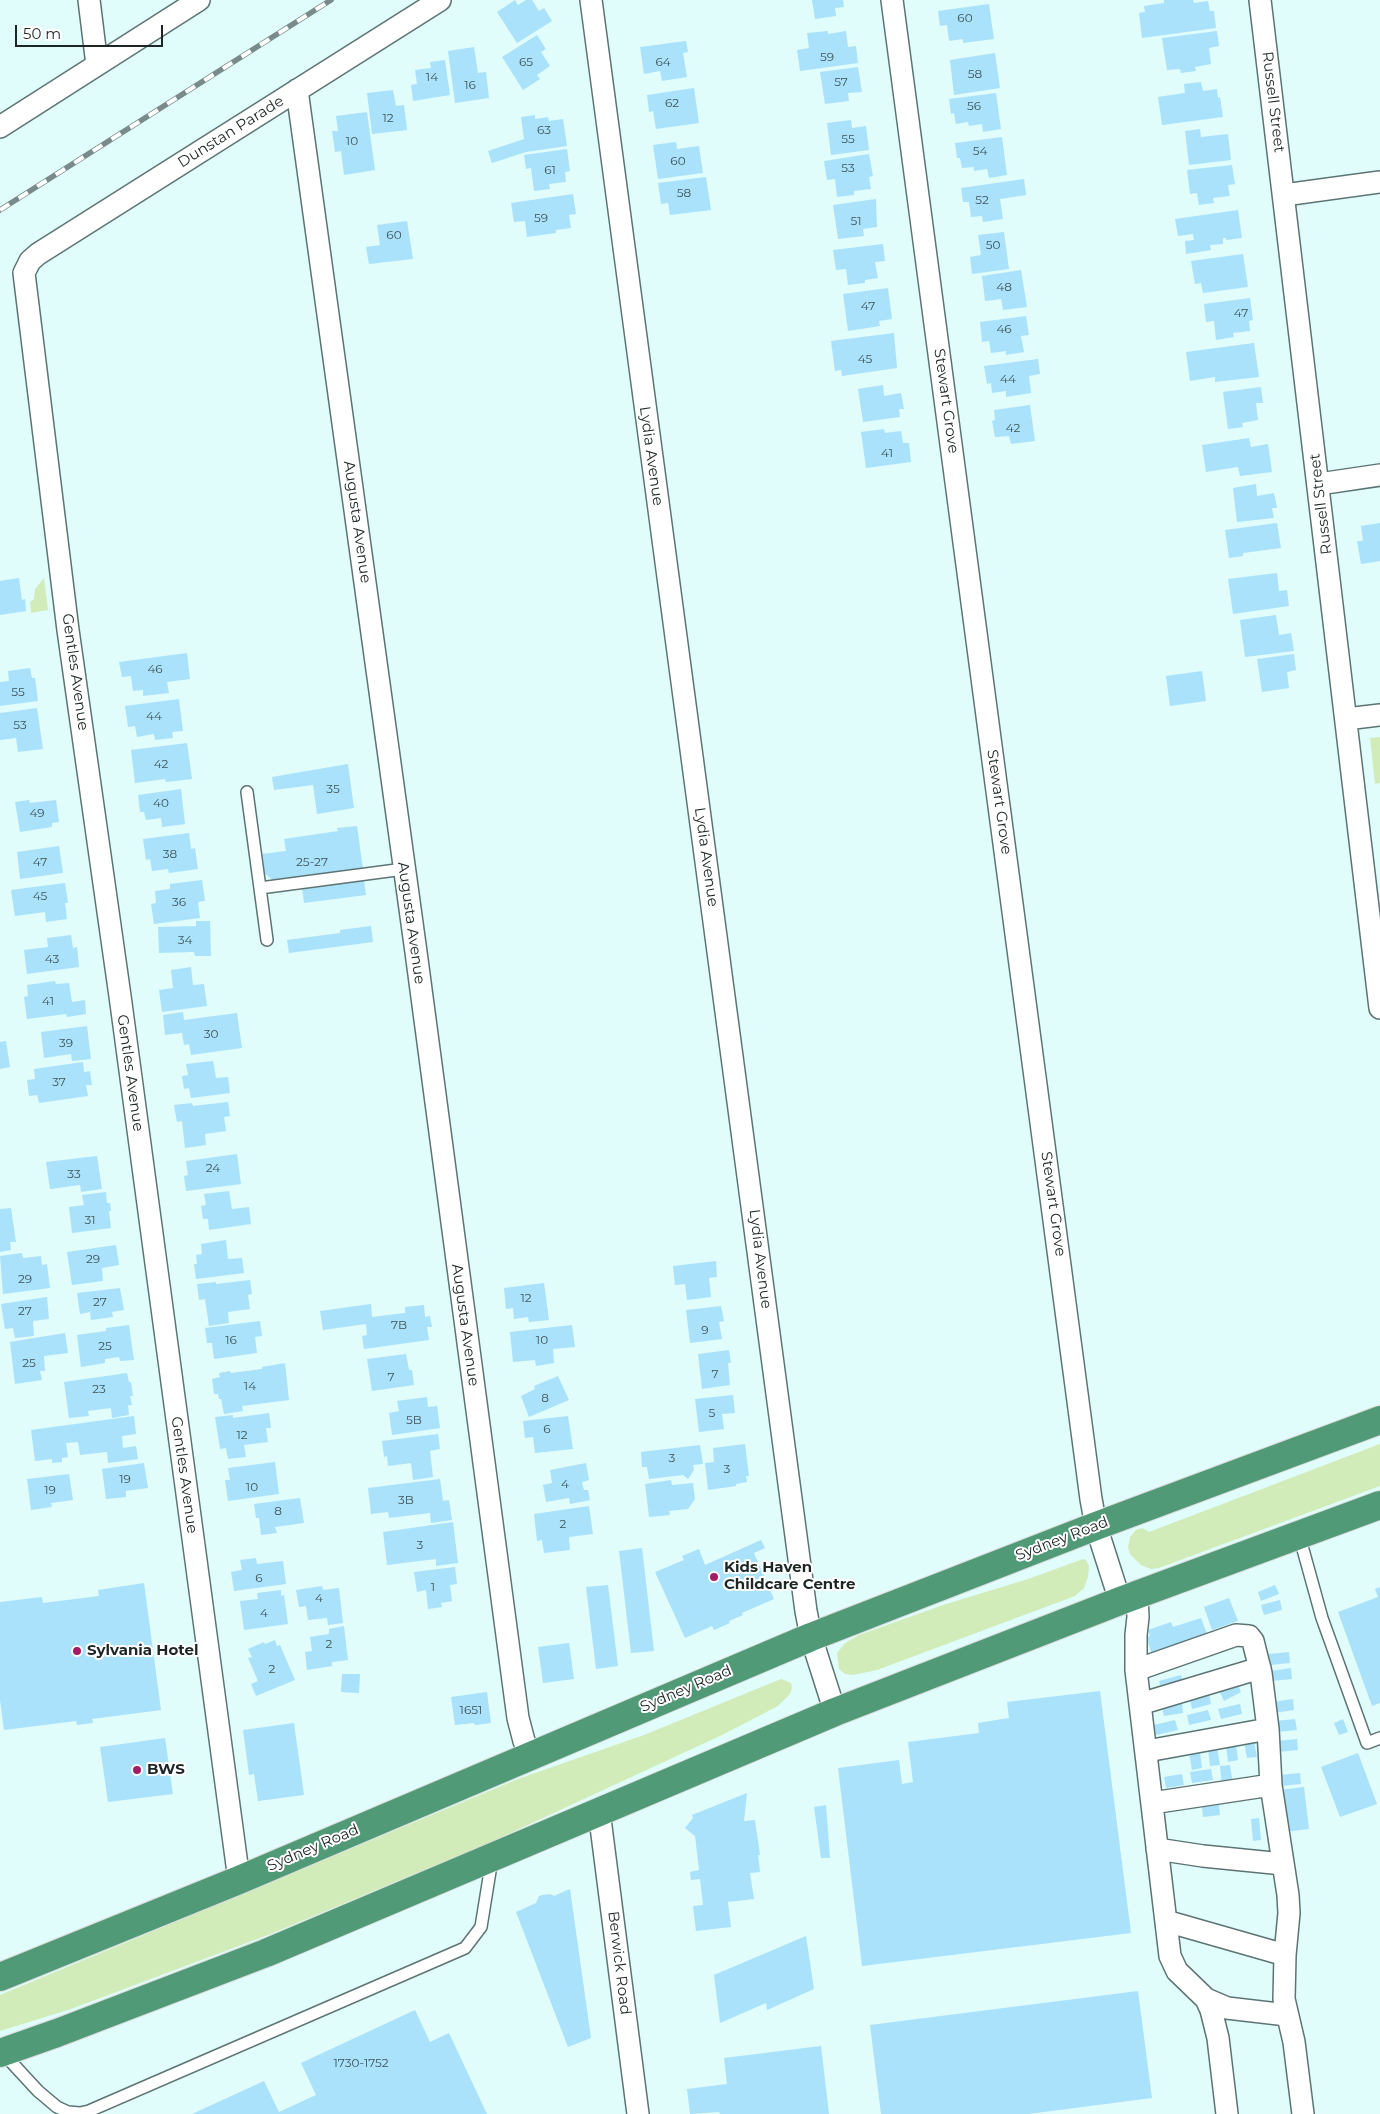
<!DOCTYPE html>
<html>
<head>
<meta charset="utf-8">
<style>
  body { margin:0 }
  #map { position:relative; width:1380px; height:2114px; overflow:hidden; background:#e0fcfb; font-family:Montserrat,sans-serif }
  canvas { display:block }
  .scale { position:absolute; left:15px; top:25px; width:148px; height:22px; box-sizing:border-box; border:2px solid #1c2625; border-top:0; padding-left:6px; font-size:15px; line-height:18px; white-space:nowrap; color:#1c2625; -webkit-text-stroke:4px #fff; paint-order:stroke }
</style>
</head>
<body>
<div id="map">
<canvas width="1380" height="2114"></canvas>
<div class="scale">50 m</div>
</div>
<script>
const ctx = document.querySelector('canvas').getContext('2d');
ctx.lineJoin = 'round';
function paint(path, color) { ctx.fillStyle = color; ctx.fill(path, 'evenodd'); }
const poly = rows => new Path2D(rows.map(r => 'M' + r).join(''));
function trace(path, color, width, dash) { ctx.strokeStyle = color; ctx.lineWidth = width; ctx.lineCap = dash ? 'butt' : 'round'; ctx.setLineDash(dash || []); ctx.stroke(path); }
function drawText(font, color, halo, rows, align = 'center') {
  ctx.font = font + ' Montserrat,sans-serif'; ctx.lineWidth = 4; ctx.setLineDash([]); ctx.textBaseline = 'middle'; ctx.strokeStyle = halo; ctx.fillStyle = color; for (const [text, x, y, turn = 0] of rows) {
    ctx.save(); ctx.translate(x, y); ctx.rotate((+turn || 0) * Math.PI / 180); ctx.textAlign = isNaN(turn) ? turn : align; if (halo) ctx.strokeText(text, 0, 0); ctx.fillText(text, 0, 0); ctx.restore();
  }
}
paint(poly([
  [44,578,48,610,31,613,30,602,34,599,35,589],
  [1380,737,1380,783,1375,784,1370,738],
  [1380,1444,1380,1486,1159,1568,1151,1569,1141,1565,1130,1554,1128,1548,1130,1537,1136,1530,1142,1528,1149,1532],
  [1083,1559,1086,1560,1089,1566,1088,1577,1084,1588,1075,1596,877,1670,853,1675,845,1674,839,1669,837,1653,845,1643,859,1635,943,1605,1028,1579],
  [781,1679,791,1683,792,1688,790,1694,778,1706,722,1735,489,1843,268,1935,71,2009,0,2031,0,1995,518,1779,644,1735]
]), '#d1ecb8');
paint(poly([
  [515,0,518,5,526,0,532,0,539,11,544,8,552,21,517,43,497,12],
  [812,0,843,0,844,7,835,8,836,16,815,19],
  [1164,0,1193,0,1194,3,1208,1,1210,11,1214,11,1216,28,1142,38,1139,13,1145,12,1144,6,1164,3],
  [989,4,994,39,963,43,963,39,949,41,947,25,940,26,938,11],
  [828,31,828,34,846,31,848,47,856,46,858,63,800,71,797,50,809,48,807,33],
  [1217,31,1219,46,1209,48,1211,64,1195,67,1196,71,1181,73,1180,69,1167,70,1162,38],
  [537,35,546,49,541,52,550,66,537,75,540,79,523,90,502,57],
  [686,41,688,52,683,53,687,77,662,81,660,71,644,74,640,47],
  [474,47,478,73,486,72,489,98,455,103,448,51],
  [995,53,1000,88,954,95,950,60],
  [445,60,450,95,413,101,411,85,417,84,415,70,431,68,430,62],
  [858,67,862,92,848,93,849,101,825,104,820,72],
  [1201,82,1203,91,1217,89,1218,98,1220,97,1223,117,1162,125,1158,97,1185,93,1184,84],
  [694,88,699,123,656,129,653,111,649,112,647,95],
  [393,90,396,106,404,105,407,130,372,134,367,93],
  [996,93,1001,129,983,132,982,124,969,126,968,122,956,124,954,113,951,114,949,99],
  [367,112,375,170,344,175,341,151,335,152,332,131,338,131,336,116],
  [535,115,535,119,548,117,549,121,563,119,567,146,526,152,492,163,488,151,524,139,521,117],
  [851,120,852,128,866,126,869,150,831,155,827,123],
  [1200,129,1201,137,1228,134,1231,160,1189,165,1185,131],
  [1002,137,1007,175,989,178,987,169,974,171,974,167,962,168,960,158,957,158,955,143],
  [676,142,677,149,699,146,703,173,658,179,653,145],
  [567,149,570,171,565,172,566,182,549,184,550,189,534,191,531,168,526,169,524,155],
  [869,154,873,176,869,177,871,189,854,191,854,195,837,197,835,179,827,180,824,161],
  [1232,165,1235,184,1228,185,1230,196,1213,198,1214,203,1199,205,1197,193,1190,194,1187,170],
  [706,177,711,210,670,215,668,203,661,204,658,183],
  [1024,179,1026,195,1000,199,1003,219,983,222,982,216,971,217,969,202,963,202,961,188],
  [573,194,576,214,569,215,571,228,556,230,556,233,527,237,525,221,514,222,511,203],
  [876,199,877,227,863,229,864,236,838,239,833,205],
  [1238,210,1242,238,1226,240,1226,238,1223,238,1223,244,1210,245,1211,250,1186,254,1185,241,1194,240,1193,234,1178,236,1175,219],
  [407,221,413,259,369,264,366,247,380,245,377,225],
  [1004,232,1009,269,972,274,970,257,981,255,978,235],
  [883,244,885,261,875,262,878,278,865,280,865,283,848,285,846,269,836,270,833,250],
  [1243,254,1248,287,1203,293,1201,283,1195,284,1191,261],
  [1021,270,1027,307,1003,310,1001,299,985,301,982,276],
  [888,288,892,319,879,321,880,326,848,331,843,294],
  [1250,298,1253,320,1249,321,1250,331,1233,333,1234,337,1216,340,1214,321,1206,322,1204,304],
  [1026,316,1029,335,1021,336,1024,352,1006,355,1006,351,991,353,989,341,982,342,980,322],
  [894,333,897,368,842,376,841,370,835,371,831,341],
  [1254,343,1259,377,1215,382,1215,377,1190,381,1186,352],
  [1038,359,1040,374,1029,376,1031,393,1006,397,1006,391,992,393,991,383,987,384,984,366],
  [883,385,884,396,901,393,904,409,899,409,900,417,863,422,858,389],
  [1261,387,1263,403,1256,403,1258,420,1242,423,1243,427,1228,429,1223,392],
  [1030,405,1035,441,1011,444,1009,436,995,437,992,421,995,420,994,410],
  [884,429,885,433,901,431,903,443,909,443,911,462,866,468,861,432],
  [1249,438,1251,447,1268,444,1272,472,1240,476,1238,467,1206,472,1202,445],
  [1256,484,1257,496,1274,493,1277,508,1272,508,1274,518,1237,522,1233,488],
  [1277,523,1281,548,1243,553,1243,556,1229,558,1225,530],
  [1380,523,1380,561,1361,564,1357,541,1363,541,1361,526],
  [1277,573,1279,591,1287,590,1289,606,1233,614,1228,579],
  [19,578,22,600,25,599,26,611,0,615,0,581],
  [1276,615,1279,635,1291,633,1294,651,1245,657,1240,620],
  [187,653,190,679,167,682,169,693,143,696,143,690,133,691,131,676,122,677,119,662],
  [1294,654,1296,670,1287,672,1289,688,1262,692,1257,659],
  [30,668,32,678,35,678,38,701,0,706,0,682,9,681,8,671],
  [1202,671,1206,701,1170,706,1166,676],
  [179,699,183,731,172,732,173,738,155,740,154,734,137,737,135,726,128,727,125,706],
  [37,708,43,749,18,752,16,738,0,740,0,713],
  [187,743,192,779,166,782,165,779,135,783,131,750],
  [348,764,354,808,317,814,313,785,274,790,272,777],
  [181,789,185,824,162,827,161,818,146,820,144,812,140,812,138,795],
  [29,800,30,803,56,800,59,822,52,823,52,827,20,832,15,802],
  [357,826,363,869,274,881,264,873,262,854,286,851,284,839,338,831,337,828],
  [189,833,191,849,195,848,198,869,169,873,168,869,152,871,150,859,146,860,143,839],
  [59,846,63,873,20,879,17,852],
  [202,880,205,901,198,902,200,918,154,924,151,904,156,903,155,891,170,889,170,884],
  [364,880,366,895,304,903,302,888],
  [65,883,68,903,65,903,67,919,46,922,45,912,15,916,11,890],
  [196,921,210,921,211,956,195,956,194,952,159,953,158,927,196,926],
  [371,926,373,942,289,953,287,940,340,933,340,930],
  [71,935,73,948,77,947,79,967,27,974,24,950,48,947,47,938],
  [191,967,193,985,204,984,207,1006,162,1012,159,990,173,988,171,970],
  [55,981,56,984,69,983,72,1002,85,1000,86,1014,67,1017,66,1014,27,1019,24,997,28,996,27,985],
  [183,1012,184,1020,237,1013,242,1048,191,1055,189,1044,184,1045,182,1033,165,1035,163,1015],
  [87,1026,91,1059,72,1061,71,1054,44,1058,41,1032],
  [6,1041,10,1067,0,1069,0,1042],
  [213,1061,216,1078,228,1077,230,1093,191,1098,189,1088,184,1089,182,1076,188,1075,186,1064],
  [83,1062,84,1072,90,1071,92,1085,86,1085,88,1096,39,1103,37,1095,29,1096,27,1080,35,1079,34,1069],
  [228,1102,230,1116,224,1117,226,1131,205,1134,206,1145,185,1148,182,1121,177,1122,174,1105,192,1103,193,1106],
  [237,1154,241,1184,186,1191,184,1176,188,1175,186,1161],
  [97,1156,102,1189,81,1192,80,1185,50,1189,46,1162],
  [229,1191,232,1209,249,1207,251,1224,209,1230,208,1219,203,1219,201,1206,206,1205,204,1194],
  [106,1192,107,1203,110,1203,111,1211,109,1211,111,1228,72,1233,69,1207,84,1205,82,1195],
  [11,1208,16,1242,10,1242,11,1250,0,1252,0,1209],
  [226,1240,228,1259,242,1258,244,1273,196,1279,194,1264,197,1264,196,1255,202,1254,201,1244],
  [116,1245,119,1265,102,1268,103,1281,72,1285,67,1252],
  [22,1253,23,1258,41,1256,42,1265,47,1264,50,1288,3,1294,0,1256],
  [716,1261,717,1277,709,1278,711,1297,687,1300,685,1284,675,1285,673,1266],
  [250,1280,252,1294,248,1295,250,1309,228,1312,229,1323,209,1326,205,1299,199,1300,197,1284,216,1282,216,1284],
  [544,1283,549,1320,529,1322,528,1317,514,1319,513,1308,506,1309,504,1288],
  [120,1288,124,1310,112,1312,113,1317,91,1320,90,1312,80,1314,77,1293],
  [47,1297,49,1319,33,1321,34,1336,15,1338,13,1328,5,1329,1,1304],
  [371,1304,372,1317,405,1313,405,1307,424,1305,425,1317,430,1316,432,1327,427,1327,429,1340,364,1349,362,1336,367,1335,366,1324,323,1330,320,1311],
  [721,1306,724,1321,719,1322,722,1339,690,1343,686,1310],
  [260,1321,262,1336,255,1337,257,1353,214,1359,212,1343,207,1343,205,1328],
  [129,1325,134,1360,120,1361,119,1357,105,1359,105,1363,81,1367,77,1335,106,1331,106,1328],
  [572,1325,575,1347,553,1349,554,1363,536,1366,535,1360,513,1362,510,1332],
  [65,1333,68,1353,44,1356,45,1371,40,1371,42,1380,15,1384,10,1342],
  [729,1350,731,1363,728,1363,730,1385,702,1389,698,1354],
  [406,1354,409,1370,412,1370,414,1385,372,1391,367,1359],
  [285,1363,289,1400,242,1406,243,1411,224,1414,221,1399,219,1399,218,1394,214,1394,212,1379,220,1377,219,1373,230,1371,231,1373,262,1369,262,1367],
  [127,1373,129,1382,131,1382,133,1396,130,1396,132,1405,128,1405,129,1415,112,1418,111,1408,88,1411,89,1416,69,1418,64,1382],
  [558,1376,569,1400,529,1417,521,1396,535,1389,534,1386],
  [733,1395,735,1413,722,1414,724,1429,699,1432,695,1399],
  [427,1397,428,1407,437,1406,440,1428,392,1435,389,1413,399,1411,397,1401],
  [269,1413,271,1428,266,1428,268,1442,244,1445,246,1457,228,1459,226,1448,220,1449,215,1417,233,1415,233,1418],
  [134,1416,136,1434,122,1436,123,1448,136,1446,138,1459,108,1463,107,1452,80,1455,78,1442,66,1443,68,1457,62,1458,62,1462,52,1463,52,1459,35,1461,31,1430],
  [568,1416,573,1449,535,1453,533,1437,525,1438,523,1421],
  [438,1434,440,1449,430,1451,433,1477,413,1480,411,1463,388,1466,387,1456,384,1457,382,1441],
  [745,1444,749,1476,746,1476,747,1482,736,1484,736,1486,708,1490,705,1463,714,1462,713,1448],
  [700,1445,703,1464,693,1465,694,1470,688,1479,683,1475,649,1479,647,1467,642,1467,641,1452],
  [275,1462,279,1494,228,1501,225,1480,230,1480,228,1468],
  [144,1463,148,1488,126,1491,126,1497,106,1499,102,1469],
  [586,1463,589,1480,582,1482,584,1490,588,1490,590,1500,570,1504,569,1498,546,1502,543,1485,552,1483,550,1470],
  [69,1474,73,1500,51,1503,52,1507,31,1510,27,1479],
  [440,1479,443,1501,449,1500,452,1520,431,1523,430,1513,389,1518,388,1512,371,1514,368,1488],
  [671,1480,672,1485,693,1483,695,1499,688,1509,669,1511,670,1515,649,1517,645,1484],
  [300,1498,304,1523,275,1527,277,1533,261,1535,259,1518,256,1518,254,1504],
  [589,1506,593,1534,569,1537,570,1550,544,1553,542,1540,537,1541,534,1514],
  [453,1522,458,1563,436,1566,436,1559,387,1565,383,1532],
  [761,1540,765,1548,754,1553,774,1599,742,1613,743,1615,729,1621,730,1623,714,1630,712,1626,685,1638,655,1572,684,1560,682,1556,699,1549,705,1565],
  [642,1548,654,1651,631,1653,619,1551],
  [256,1558,257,1564,283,1561,286,1584,234,1591,231,1572,242,1570,240,1560],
  [455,1567,457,1584,450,1585,452,1601,441,1603,442,1607,428,1609,426,1590,417,1592,414,1572],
  [144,1583,161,1710,92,1719,93,1723,77,1725,76,1721,4,1730,0,1700,0,1602,42,1597,43,1603,99,1596,98,1590],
  [608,1585,618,1666,596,1669,586,1587],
  [1275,1585,1279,1594,1261,1601,1258,1592],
  [322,1586,323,1590,339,1588,343,1623,328,1625,327,1618,308,1620,306,1606,299,1607,296,1590],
  [1380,1587,1380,1703,1372,1706,1338,1612,1378,1597,1375,1589],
  [281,1590,281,1596,284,1595,288,1624,244,1630,240,1601,258,1599,257,1593],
  [1229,1598,1238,1621,1212,1630,1204,1607],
  [1280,1600,1282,1610,1264,1615,1261,1605],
  [1201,1618,1207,1634,1152,1654,1146,1637,1150,1636,1148,1630,1171,1622,1173,1627],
  [344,1626,348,1660,332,1662,332,1666,307,1670,305,1652,312,1651,310,1637,329,1634,329,1629],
  [275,1640,277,1646,280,1645,295,1680,256,1696,251,1684,258,1681,248,1658,252,1657,248,1649,264,1642,265,1644],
  [569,1643,574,1679,543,1683,538,1647],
  [1289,1652,1290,1663,1270,1665,1269,1654],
  [1291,1668,1292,1679,1272,1681,1271,1671],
  [342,1674,360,1674,359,1693,341,1692],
  [1181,1675,1184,1686,1162,1692,1159,1681],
  [1237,1683,1241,1692,1224,1701,1220,1692],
  [1100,1691,1131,1933,862,1966,838,1768,899,1760,902,1784,913,1782,908,1742,979,1733,978,1723,1009,1718,1007,1702],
  [487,1692,491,1723,475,1725,474,1723,455,1725,451,1697],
  [1209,1694,1211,1704,1192,1709,1190,1699],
  [1293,1699,1294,1710,1274,1713,1273,1702],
  [1182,1703,1183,1713,1164,1716,1162,1706],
  [1240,1704,1242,1714,1221,1719,1218,1709],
  [1208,1710,1211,1720,1189,1725,1187,1715],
  [1295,1719,1297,1730,1277,1732,1276,1721],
  [1343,1719,1348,1732,1339,1735,1334,1723],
  [1175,1720,1178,1730,1156,1735,1154,1725],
  [294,1723,304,1795,258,1801,254,1774,249,1775,243,1730],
  [165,1738,173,1794,108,1802,100,1747],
  [1297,1739,1298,1750,1278,1752,1277,1741],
  [1254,1741,1257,1757,1247,1758,1244,1742],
  [1236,1744,1238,1760,1228,1762,1226,1746],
  [1217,1748,1220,1765,1210,1766,1208,1749],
  [1200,1752,1202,1768,1192,1770,1189,1753],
  [1358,1753,1377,1804,1340,1817,1321,1767],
  [1230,1765,1233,1784,1222,1785,1220,1766],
  [1211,1769,1213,1780,1192,1783,1190,1772],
  [1300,1773,1301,1784,1281,1786,1280,1775],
  [1182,1774,1184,1785,1166,1788,1164,1777],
  [1304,1787,1309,1829,1284,1832,1279,1790],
  [747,1793,744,1821,755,1820,760,1855,758,1855,760,1872,750,1873,754,1899,728,1902,731,1927,696,1931,693,1906,703,1905,700,1879,691,1880,690,1872,699,1870,695,1836,685,1828,693,1818,692,1815],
  [826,1805,830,1858,821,1858,814,1807],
  [1219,1805,1220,1815,1203,1817,1202,1807],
  [1259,1818,1261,1840,1253,1841,1251,1819],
  [570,1889,591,2038,568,2047,516,1912,536,1903,539,1896,543,1895,550,1894,554,1896],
  [806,1936,814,1989,767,2010,766,2003,720,2023,714,1975],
  [1138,1991,1152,2098,1028,2114,881,2114,870,2025],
  [415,2010,430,2042,449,2033,487,2114,192,2114,264,2081,279,2112,316,2095,301,2063],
  [821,2046,829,2114,720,2114,719,2112,690,2114,687,2089,727,2084,724,2058]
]), '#a9e2fa');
const lane = poly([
  [247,792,267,940],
  [260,888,404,869],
  [1299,1535,1322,1618,1367,1743,1380,1738],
  [2,2052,38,2091,57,2107,68,2112,80,2113,89,2111,465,1948,481,1927,492,1859]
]);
const street = poly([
  [89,0,97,65],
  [591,0,806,1611,811,1637,835,1712],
  [892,0,1091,1499,1096,1526,1120,1601],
  [1260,0,1380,1008],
  [297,90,416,952,518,1718,524,1741,532,1755],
  [0,127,199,0],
  [1284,195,1380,182],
  [1319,484,1380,475],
  [1346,719,1380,715],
  [1137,1595,1138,1617,1136,1635,1136,1670,1170,1956,1177,1971,1206,1999,1211,2010,1218,2038,1227,2114],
  [1136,1670,1236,1635,1249,1636,1253,1641,1261,1673,1268,1729,1271,1785,1288,1895,1289,1913,1285,1955,1284,1999,1294,2042,1303,2114],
  [1140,1704,1260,1668],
  [1147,1751,1268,1729],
  [1152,1803,1271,1785],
  [599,1811,638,2114],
  [1157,1849,1203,1856,1283,1864],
  [239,1880,120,996,68,630,24,273,30,261,38,254,440,0],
  [1166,1921,1285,1955],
  [1206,1999,1227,2008,1287,2015]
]);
const highway = poly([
  [0,1977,239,1880,811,1637,1096,1526,1380,1420],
  [0,2053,57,2033,266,1953,835,1712,1120,1601,1380,1505]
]);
trace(lane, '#5c7473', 14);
trace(street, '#5c7473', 24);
trace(highway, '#dbdcdc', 30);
trace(lane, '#fff', 11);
trace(street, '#fff', 21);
trace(highway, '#509a78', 28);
const rail = poly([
  [0,210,331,0]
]);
trace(rail, '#788b8a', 5.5);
trace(rail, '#fff', 4, [11]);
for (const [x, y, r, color] of [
  [714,1577,5,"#a41c66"],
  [77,1651,5,"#a41c66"],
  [137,1770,5,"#a41c66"]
]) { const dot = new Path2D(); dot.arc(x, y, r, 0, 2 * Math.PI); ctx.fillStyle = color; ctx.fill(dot); trace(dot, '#fff', 2); }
drawText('12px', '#3f555a', null, [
  ["60",965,18],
  ["59",827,57],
  ["65",526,62],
  ["64",663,62],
  ["58",975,74],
  ["14",432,77],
  ["57",841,82],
  ["16",470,85],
  ["62",672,103],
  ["56",974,106],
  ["12",388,118],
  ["63",544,130],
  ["55",848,139],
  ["10",352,141],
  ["54",980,151],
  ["60",678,161],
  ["53",848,168],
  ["61",550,170],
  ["58",684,193],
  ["52",982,200],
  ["59",541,218],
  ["51",856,221],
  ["60",394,235],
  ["50",993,245],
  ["48",1004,287],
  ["47",868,306],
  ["47",1241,313],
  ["46",1004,329],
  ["45",865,359],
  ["44",1008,379],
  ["42",1013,428],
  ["41",887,453],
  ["46",155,669],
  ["55",18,692],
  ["44",154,716],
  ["53",20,725],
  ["42",161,764],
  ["35",333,789],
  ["40",161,803],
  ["49",37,813],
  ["38",170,854],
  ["47",40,862],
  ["25-27",312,862],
  ["45",40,896],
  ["36",179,902],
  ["34",185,940],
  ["43",52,959],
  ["41",48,1001],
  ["30",211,1034],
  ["39",66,1043],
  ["37",59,1082],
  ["24",213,1168],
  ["33",74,1174],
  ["31",90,1220],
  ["29",93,1259],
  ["29",25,1279],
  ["12",526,1298],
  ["27",100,1302],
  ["27",25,1311],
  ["7B",399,1325],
  ["9",705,1330],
  ["16",231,1340],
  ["10",542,1340],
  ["25",105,1346],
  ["25",29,1363],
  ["7",715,1374],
  ["7",391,1377],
  ["14",250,1386],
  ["23",99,1389],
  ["8",545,1398],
  ["5",712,1413],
  ["5B",414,1420],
  ["6",547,1429],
  ["12",242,1435],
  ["3",672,1458],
  ["3",727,1469],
  ["19",125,1479],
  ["4",565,1484],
  ["10",252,1487],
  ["19",50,1490],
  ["3B",406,1500],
  ["8",278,1511],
  ["2",563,1524],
  ["3",420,1545],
  ["6",259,1578],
  ["1",433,1587],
  ["4",319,1598],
  ["4",264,1613],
  ["2",329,1644],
  ["2",272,1669],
  ["1651",471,1710],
  ["1730-1752",361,2063]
]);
drawText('15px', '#1c2625', '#fff', [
  ["Russell Street",1273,102,83],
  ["Dunstan Parade",231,132,-32],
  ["Stewart Grove",946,401,82],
  ["Lydia Avenue",651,456,82],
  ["Russell Street",1321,504,-97],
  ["Augusta Avenue",357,522,82],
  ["Gentles Avenue",75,672,82],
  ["Stewart Grove",999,802,82],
  ["Lydia Avenue",706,857,82],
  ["Augusta Avenue",411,923,82],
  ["Gentles Avenue",130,1073,82],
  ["Stewart Grove",1053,1204,82],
  ["Lydia Avenue",760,1259,83],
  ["Augusta Avenue",465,1325,82],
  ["Gentles Avenue",184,1475,82],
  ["Sydney Road",1062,1539,-21],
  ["Sydney Road",686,1689,-23],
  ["Sydney Road",313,1848,-23],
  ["Berwick Road",619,1963,83]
]);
drawText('bold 15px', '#1c2625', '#fff', [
  ["Kids Haven",724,1568],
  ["Childcare Centre",724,1585],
  ["Sylvania Hotel",87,1651],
  ["BWS",147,1770]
], 'left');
</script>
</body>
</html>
